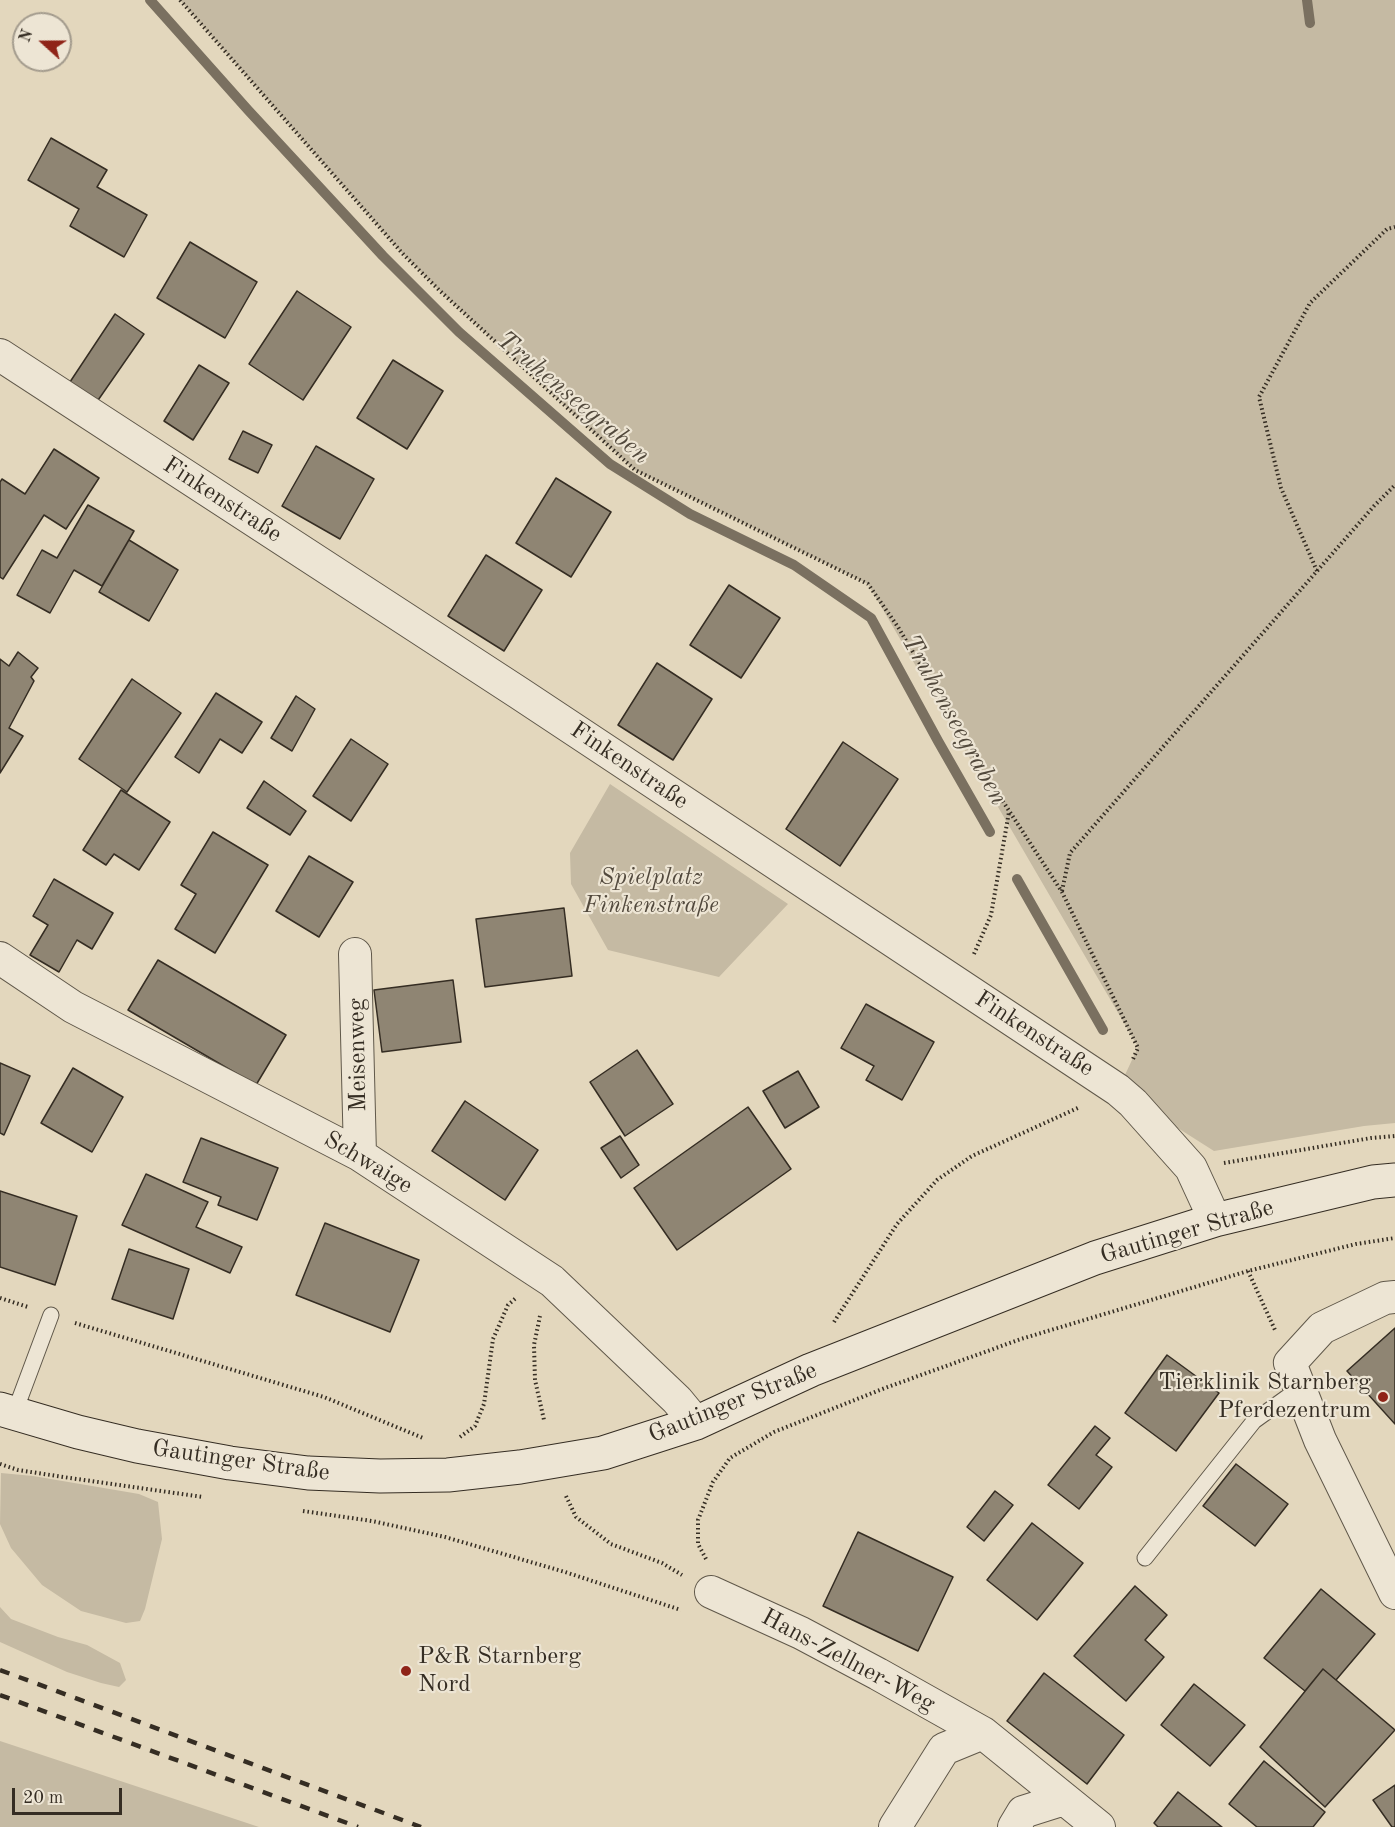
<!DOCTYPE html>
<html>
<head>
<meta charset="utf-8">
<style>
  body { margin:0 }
  #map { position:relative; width:1395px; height:1827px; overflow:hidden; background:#e3d7bd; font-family:"Old Standard TT",serif }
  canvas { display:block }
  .north { position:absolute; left:12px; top:12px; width:60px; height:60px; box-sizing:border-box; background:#ede5d4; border:2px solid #a39b8d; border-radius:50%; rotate:291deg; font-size:16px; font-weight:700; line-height:24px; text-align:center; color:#352d23 }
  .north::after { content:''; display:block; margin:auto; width:21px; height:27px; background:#8f2418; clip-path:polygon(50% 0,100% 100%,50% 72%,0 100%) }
  .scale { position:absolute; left:12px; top:1788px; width:110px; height:27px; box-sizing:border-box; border:3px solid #352d23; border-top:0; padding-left:8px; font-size:18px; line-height:21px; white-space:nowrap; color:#352d23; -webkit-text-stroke:4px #ede5d4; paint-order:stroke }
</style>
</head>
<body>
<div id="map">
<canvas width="1395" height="1827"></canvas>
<div class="north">N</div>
<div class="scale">20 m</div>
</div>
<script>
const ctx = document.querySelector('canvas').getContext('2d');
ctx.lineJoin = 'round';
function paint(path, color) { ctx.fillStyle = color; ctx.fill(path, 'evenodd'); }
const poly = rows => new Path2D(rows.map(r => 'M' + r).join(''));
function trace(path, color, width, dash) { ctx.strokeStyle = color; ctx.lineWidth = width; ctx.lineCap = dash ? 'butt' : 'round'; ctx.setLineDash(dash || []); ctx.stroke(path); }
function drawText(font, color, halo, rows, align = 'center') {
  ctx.font = font + ' "Old Standard TT",serif'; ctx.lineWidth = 4.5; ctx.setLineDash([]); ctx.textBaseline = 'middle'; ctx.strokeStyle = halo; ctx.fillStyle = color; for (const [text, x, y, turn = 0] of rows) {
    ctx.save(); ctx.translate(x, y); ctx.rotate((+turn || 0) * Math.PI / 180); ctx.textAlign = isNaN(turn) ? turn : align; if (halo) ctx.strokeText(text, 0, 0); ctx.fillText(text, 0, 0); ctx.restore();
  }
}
paint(poly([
  [180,0,1395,0,1395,1123,1364,1126,1214,1151,1118,1090,1138,1047,868,584,635,470,439,290,403,254],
  [610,784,788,904,719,977,608,950,571,884,570,853],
  [1,1473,33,1476,139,1494,158,1502,162,1539,145,1609,140,1621,126,1623,81,1611,42,1585,11,1548,0,1524],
  [0,1607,11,1619,58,1637,87,1645,120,1663,126,1680,119,1687,101,1683,67,1672,0,1642],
  [0,1741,259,1827,0,1827]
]), '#c5baa3');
trace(poly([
  [150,0,248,110,383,256,459,332,610,464,690,514,794,565,871,618,938,741,990,832],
  [1307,0,1310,23],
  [1017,879,1103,1030]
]), '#7a7060', 10);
const building = poly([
  [51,138,107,170,97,187,147,215,124,257,70,226,79,209,28,180,51,138],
  [190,242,257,282,225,338,157,298,190,242],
  [297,291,351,327,303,400,249,364,297,291],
  [115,314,144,334,94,406,66,388,115,314],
  [393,360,443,391,407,449,357,418,393,360],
  [199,365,229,383,193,440,164,421,199,365],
  [243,431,272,445,258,473,229,459,243,431],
  [316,446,374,479,340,539,282,506,316,446],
  [54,449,99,478,66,529,44,515,3,579,0,577,0,482,2,479,25,494,54,449],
  [556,478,611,512,571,577,516,543,556,478],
  [88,505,134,531,102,586,74,570,50,613,17,595,42,550,57,558,88,505],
  [129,540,178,570,149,621,99,592,129,540],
  [486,555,542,590,504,651,448,616,486,555],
  [729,585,780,618,741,678,690,645,729,585],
  [18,652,38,668,31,677,34,681,9,728,23,736,0,773,0,659,9,666,18,652],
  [657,663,712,699,673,760,618,725,657,663],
  [132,679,181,713,127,792,79,759,132,679],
  [216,693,262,722,242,753,220,739,199,773,175,757,216,693],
  [296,696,315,709,292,751,271,738,296,696],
  [351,739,388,764,351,821,313,796,351,739],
  [843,742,898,779,840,866,786,829,843,742],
  [264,781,306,811,290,835,247,808,264,781],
  [121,790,170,822,139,870,114,854,106,865,83,850,121,790],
  [213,832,268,865,215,953,175,929,196,894,181,885,213,832],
  [309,856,353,882,319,937,276,911,309,856],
  [54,879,113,913,92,949,77,940,59,972,30,955,48,925,33,916,54,879],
  [564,908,572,976,485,987,476,919,564,908],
  [158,960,286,1035,256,1085,128,1010,158,960],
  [453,980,461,1042,382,1052,374,990,453,980],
  [866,1004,934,1042,902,1100,866,1080,874,1066,841,1048,866,1004],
  [637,1050,673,1104,625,1136,590,1082,637,1050],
  [0,1063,30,1076,4,1135,0,1133,0,1063],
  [73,1068,123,1097,92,1152,41,1123,73,1068],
  [798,1071,819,1107,785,1128,763,1091,798,1071],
  [465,1101,538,1150,505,1200,432,1151,465,1101],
  [748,1107,791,1169,677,1250,634,1188,748,1107],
  [620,1136,639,1165,621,1178,601,1148,620,1136],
  [201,1138,278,1168,257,1220,218,1205,221,1197,183,1182,201,1138],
  [146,1174,208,1202,196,1227,242,1247,230,1273,122,1225,146,1174],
  [0,1191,77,1216,55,1285,0,1267,0,1191],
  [325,1223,419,1260,390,1332,296,1295,325,1223],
  [129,1249,189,1269,173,1319,112,1299,129,1249],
  [1395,1328,1395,1424,1347,1371,1395,1328],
  [1167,1355,1219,1393,1176,1451,1125,1413,1167,1355],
  [1095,1426,1110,1438,1096,1455,1112,1467,1079,1509,1048,1485,1095,1426],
  [1236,1464,1288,1504,1255,1546,1203,1506,1236,1464],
  [995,1491,1013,1505,984,1541,967,1527,995,1491],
  [1032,1523,1083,1563,1037,1620,987,1580,1032,1523],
  [858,1532,953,1577,918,1651,823,1606,858,1532],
  [1135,1586,1167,1615,1145,1640,1164,1657,1126,1701,1074,1656,1135,1586],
  [1321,1589,1375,1634,1336,1680,1323,1669,1305,1691,1264,1658,1321,1589],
  [1323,1669,1395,1730,1325,1807,1260,1747,1323,1669],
  [1044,1673,1124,1735,1087,1784,1007,1721,1044,1673],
  [1194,1684,1245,1725,1210,1766,1161,1725,1194,1684],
  [1264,1761,1325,1812,1313,1827,1257,1827,1229,1804,1264,1761],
  [1395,1785,1395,1827,1392,1827,1373,1800,1395,1785],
  [1178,1792,1222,1827,1158,1827,1154,1823,1178,1792]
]);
paint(building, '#8f8573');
trace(building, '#352d23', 1.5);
const service = poly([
  [14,1414,51,1315],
  [1145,1558,1254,1421,1286,1398,1302,1393]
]);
const minor = poly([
  [0,355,519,693,1118,1090,1133,1103,1191,1168,1215,1220],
  [355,954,360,1155],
  [0,958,73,1007,360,1155,552,1281,677,1400,696,1423],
  [1395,1297,1385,1298,1322,1328,1290,1363,1320,1440,1395,1593],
  [711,1592,801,1633,878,1674,983,1733,1099,1827],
  [895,1827,944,1749,983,1733],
  [1014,1827,1023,1812,1064,1799]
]);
const secondary = poly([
  [0,1409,78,1432,137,1446,230,1463,308,1473,380,1476,448,1475,520,1467,603,1453,696,1423,811,1370,1095,1258,1215,1220,1373,1182,1395,1180]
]);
trace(service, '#60584a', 17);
trace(minor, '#60584a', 34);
trace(secondary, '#352d23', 35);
trace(poly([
  [180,0,403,254,439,290,635,470,868,584,898,627,991,783,1062,892,1138,1048,1133,1059],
  [1317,571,1281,488,1259,397,1310,303,1387,229,1395,227],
  [1062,891,1070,853,1374,506,1395,485],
  [974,954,991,915,1009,812],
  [1224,1163,1371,1138,1395,1136],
  [1248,1271,1275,1330],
  [0,1298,28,1307],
  [540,1316,534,1345,535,1380,544,1420],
  [834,1322,897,1224,937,1180,972,1156,1080,1107],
  [75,1323,324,1397,423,1438],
  [460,1437,475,1426,484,1404,493,1339,508,1305,516,1298],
  [0,1464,18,1470,70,1478,203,1497],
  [566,1496,576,1517,611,1544,662,1563,682,1575],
  [303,1511,372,1521,445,1537,565,1572,681,1610],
  [706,1559,698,1544,698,1520,713,1482,730,1458,774,1432,885,1388,1021,1339,1248,1271,1356,1244,1395,1238]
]), '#352d23', 4, [1.5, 3]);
trace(service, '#ede5d4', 15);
trace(minor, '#ede5d4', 32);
trace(secondary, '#ede5d4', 33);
trace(poly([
  [0,1670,421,1827],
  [0,1695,358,1827]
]), '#352d23', 4.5, [10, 10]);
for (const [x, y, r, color] of [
  [1383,1397,6,"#8f2418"],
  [406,1671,6,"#8f2418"]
]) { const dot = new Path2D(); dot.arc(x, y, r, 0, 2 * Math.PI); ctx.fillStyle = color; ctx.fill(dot); trace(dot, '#ede5d4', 2); }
drawText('24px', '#352d23', '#ede5d4', [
  ["Finkenstraße",222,500,33],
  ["Finkenstraße",629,766,34],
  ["Finkenstraße",1034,1034,33],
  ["Meisenweg",358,1055,-91],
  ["Schwaige",368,1163,31],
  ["Gautinger Straße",1187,1232,-16],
  ["Gautinger Straße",733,1403,-22],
  ["Gautinger Straße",241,1461,8],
  ["Hans-Zellner-Weg",848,1661,28]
]);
drawText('italic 24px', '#52493d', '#ede5d4', [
  ["Spielplatz",651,878],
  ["Finkenstraße",651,906]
]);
drawText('24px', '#352d23', '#ede5d4', [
  ["Tierklinik Starnberg",1371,1383],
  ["Pferdezentrum",1371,1411],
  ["P&R Starnberg",418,1657,"left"],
  ["Nord",418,1685,"left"]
], 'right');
drawText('italic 26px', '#52493c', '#ede5d4', [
  ["Truhenseegraben",573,398,40],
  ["Truhenseegraben",954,720,61]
]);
</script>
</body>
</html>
